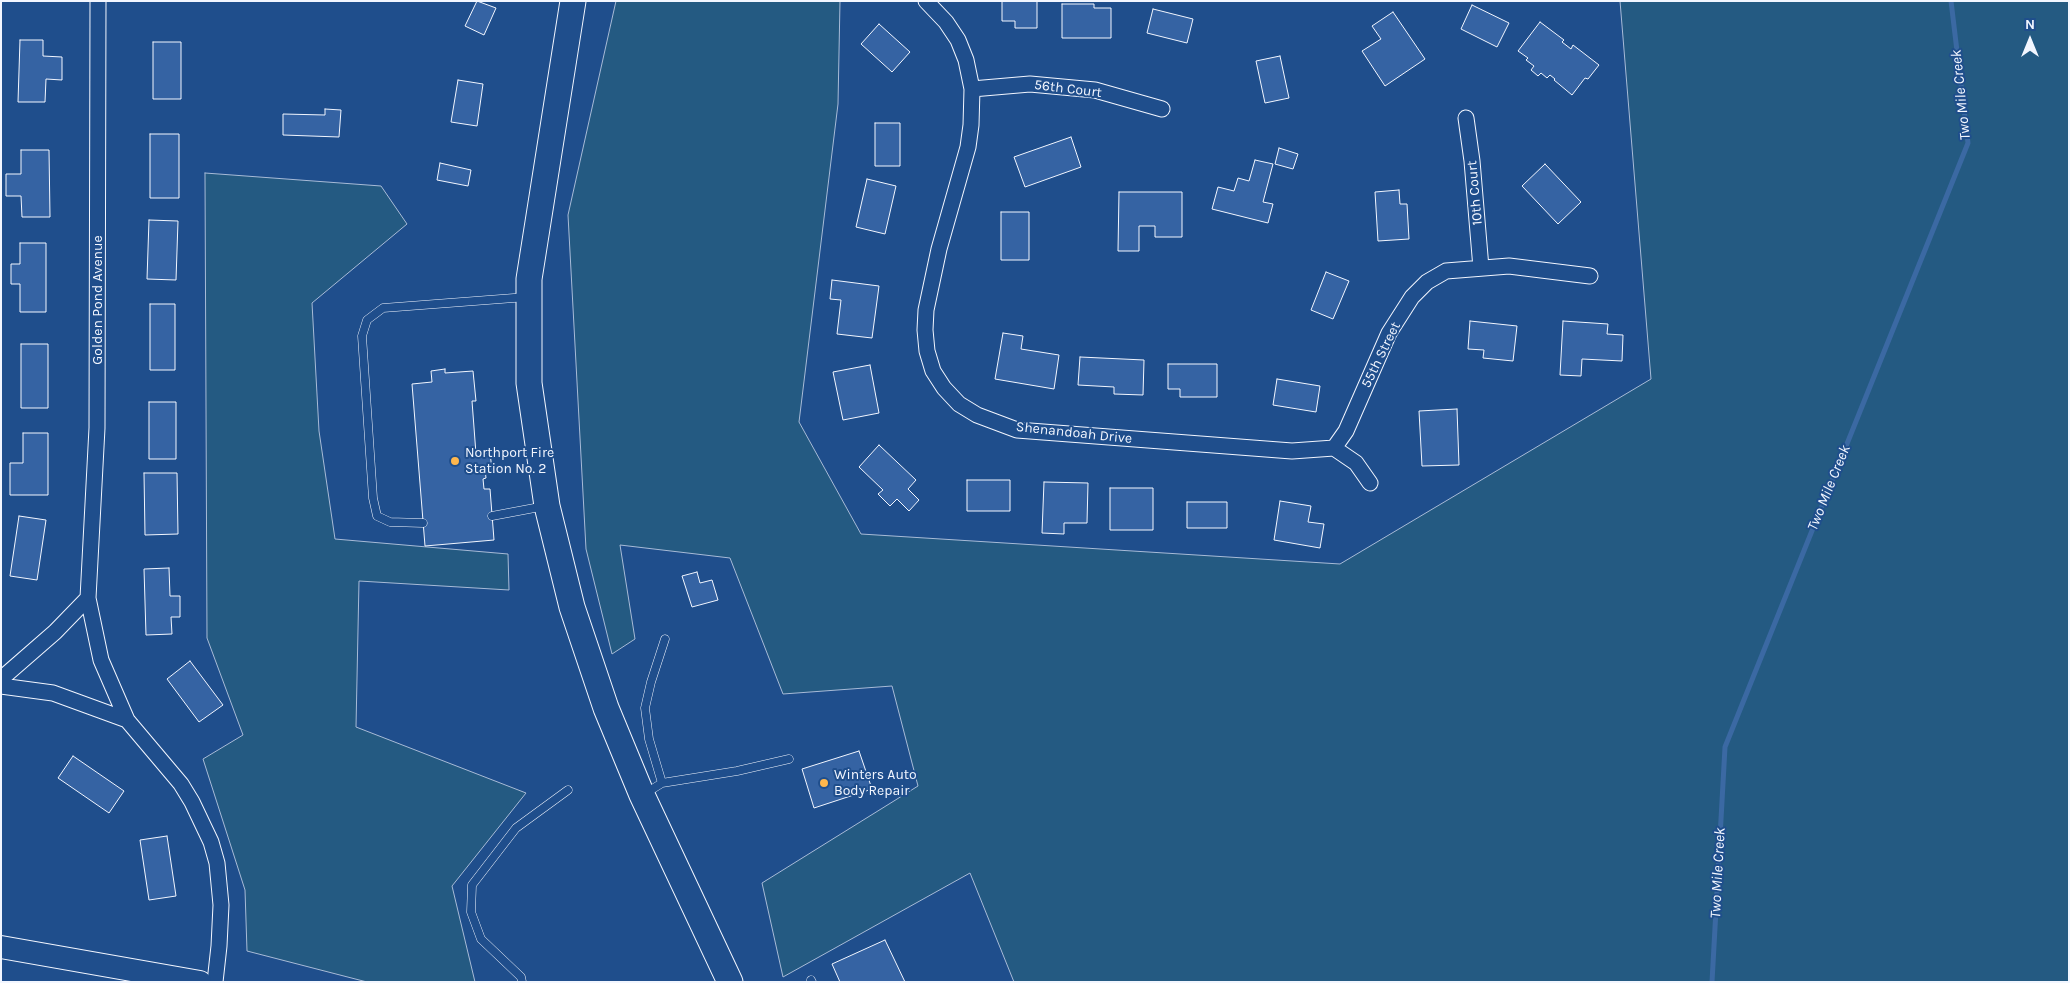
<!DOCTYPE html>
<html>
<head>
<meta charset="utf-8">
<style>
  body { margin:0 }
  #map { position:relative; width:2070px; height:983px; overflow:hidden; background:#1f4e8c; font-family:Karla,sans-serif }
  canvas { display:block }
  .frame { position:absolute; inset:0; border:2px solid #f2f6ff; pointer-events:none }
  .north { position:absolute; left:2005px; top:15px; width:50px; height:50px; -webkit-text-stroke:4px #1f4e8c; paint-order:stroke; rotate:0deg; font-size:14px; font-weight:700; line-height:20px; text-align:center; color:#f2f6ff }
  .north::after { content:''; display:block; margin:auto; width:18px; height:22px; background:#f2f6ff; clip-path:polygon(50% 0,100% 100%,50% 72%,0 100%) }
</style>
</head>
<body>
<div id="map">
<canvas width="2070" height="983"></canvas>
<div class="frame"></div>
<div class="north">N</div>
</div>
<script>
const ctx = document.querySelector('canvas').getContext('2d');
ctx.lineJoin = 'round';
function paint(path, color) { ctx.fillStyle = color; ctx.fill(path, 'evenodd'); }
const poly = rows => new Path2D(rows.map(r => 'M' + r).join(''));
function trace(path, color, width, dash) { ctx.strokeStyle = color; ctx.lineWidth = width; ctx.lineCap = dash ? 'butt' : 'round'; ctx.setLineDash(dash || []); ctx.stroke(path); }
function drawText(font, color, halo, rows, align = 'center') {
  ctx.font = font + ' Karla,sans-serif'; ctx.lineWidth = 4; ctx.setLineDash([]); ctx.textBaseline = 'middle'; ctx.strokeStyle = halo; ctx.fillStyle = color; for (const [text, x, y, turn = 0] of rows) {
    ctx.save(); ctx.translate(x, y); ctx.rotate((+turn || 0) * Math.PI / 180); ctx.textAlign = isNaN(turn) ? turn : align; if (halo) ctx.strokeText(text, 0, 0); ctx.fillText(text, 0, 0); ctx.restore();
  }
}
const green = poly([
  [616,1,840,1,838,104,799,422,861,534,1340,564,1651,379,1620,1,2069,1,2069,982,1014,982,970,873,783,977,762,883,918,786,892,686,783,694,730,558,620,545,635,639,612,654,586,549,568,215,616,1],
  [205,173,381,186,407,224,312,303,319,431,335,539,508,554,509,590,359,581,356,727,526,793,452,886,475,982,367,982,247,951,245,890,203,759,243,735,207,638,205,173]
]);
paint(green, '#245a82');
trace(green, '#a8bbd7', 1);
trace(poly([
  [1712,982,1725,747,1968,143,1951,1]
]), '#3b69a3', 5);
const building = poly([
  [477,1,496,8,484,35,465,26,477,1],
  [1002,1,1037,1,1037,28,1015,28,1015,21,1002,21,1002,1],
  [1062,4,1094,4,1094,8,1111,8,1111,38,1062,38,1062,4],
  [1472,5,1509,23,1497,47,1461,29,1472,5],
  [1153,9,1193,19,1187,43,1147,33,1153,9],
  [1393,12,1425,59,1385,86,1362,51,1381,39,1372,26,1393,12],
  [1540,22,1564,40,1562,42,1571,49,1573,45,1599,65,1588,79,1585,78,1572,95,1554,80,1555,79,1550,75,1547,78,1541,73,1538,76,1531,70,1534,66,1526,60,1528,58,1518,51,1540,22],
  [879,24,910,52,892,72,861,44,879,24],
  [20,40,43,40,43,56,62,57,62,80,46,79,45,102,18,102,20,40],
  [153,42,181,42,181,99,153,99,153,42],
  [1280,56,1289,98,1265,103,1256,61,1280,56],
  [458,80,483,84,477,126,451,122,458,80],
  [325,109,341,110,339,137,283,135,283,114,325,115,325,109],
  [875,123,900,123,900,166,875,166,875,123],
  [150,134,179,134,179,198,150,198,150,134],
  [1071,137,1081,167,1025,187,1014,157,1071,137],
  [1279,148,1298,154,1293,169,1275,164,1279,148],
  [21,150,49,150,50,217,22,217,21,196,6,196,6,174,21,174,21,150],
  [1255,160,1273,164,1263,202,1273,204,1268,223,1212,209,1218,187,1234,191,1238,178,1249,181,1255,160],
  [440,163,471,170,468,186,437,180,440,163],
  [1545,164,1581,202,1558,224,1522,186,1545,164],
  [867,179,896,186,885,234,856,227,867,179],
  [1399,190,1400,204,1407,204,1409,239,1378,241,1375,192,1399,190],
  [1119,192,1182,192,1182,237,1155,237,1155,226,1139,226,1139,251,1118,251,1119,192],
  [1001,212,1029,212,1029,260,1001,260,1001,212],
  [149,220,178,221,176,280,147,279,149,220],
  [20,243,46,243,46,312,20,312,20,284,11,284,11,264,20,264,20,243],
  [1326,272,1349,281,1333,319,1311,310,1326,272],
  [832,280,879,286,872,338,837,334,841,300,830,299,832,280],
  [150,304,175,304,175,370,150,370,150,304],
  [1470,321,1517,326,1513,361,1483,358,1484,350,1468,349,1470,321],
  [1563,321,1608,324,1607,334,1623,335,1622,361,1582,359,1581,376,1560,375,1563,321],
  [1003,333,1023,336,1021,349,1059,355,1054,389,995,379,1003,333],
  [21,344,48,344,48,408,21,408,21,344],
  [1080,357,1144,360,1143,395,1114,394,1114,387,1078,385,1080,357],
  [1168,364,1217,364,1217,397,1180,397,1180,389,1168,389,1168,364],
  [870,365,879,413,843,420,833,372,870,365],
  [445,369,445,373,473,371,476,401,472,401,476,454,490,453,492,469,485,469,486,478,483,479,484,489,490,489,494,540,425,546,412,384,432,382,431,371,445,369],
  [1277,379,1320,386,1316,412,1273,405,1277,379],
  [149,402,176,402,176,459,149,459,149,402],
  [1457,409,1459,465,1422,466,1419,411,1457,409],
  [23,433,48,433,48,495,10,495,10,463,23,463,23,433],
  [879,445,916,480,908,489,919,500,909,511,897,499,890,506,878,494,883,490,859,467,879,445],
  [144,473,177,473,178,534,145,535,144,473],
  [967,480,1010,480,1010,511,967,511,967,480],
  [1044,482,1088,483,1087,523,1064,523,1064,534,1042,533,1044,482],
  [1110,488,1153,488,1153,530,1110,530,1110,488],
  [1280,501,1311,506,1308,522,1324,524,1320,548,1274,540,1280,501],
  [1187,502,1227,502,1227,528,1187,528,1187,502],
  [19,516,46,520,37,580,10,576,19,516],
  [169,568,170,596,180,596,180,617,171,617,172,634,146,635,144,569,169,568],
  [697,572,700,583,712,580,718,600,692,607,682,576,697,572],
  [190,661,223,705,199,722,167,679,190,661],
  [859,751,872,789,814,808,802,769,859,751],
  [73,756,124,791,109,813,58,778,73,756],
  [167,836,176,896,149,900,140,840,167,836],
  [885,940,905,982,840,982,832,964,885,940]
]);
paint(building, '#3563a3');
trace(building, '#f2f6ff', 1);
const lane = poly([
  [492,516,545,506],
  [423,523,390,522,377,516,373,498,362,336,367,320,383,308,527,297],
  [662,783,737,771,789,759],
  [646,793,662,783,649,739,645,708,651,682,665,639],
  [811,980,812,982],
  [522,982,521,977,481,939,471,912,472,885,516,828,568,790]
]);
const street = poly([
  [926,1,946,22,958,40,966,60,972,89,971,125,968,147,939,249,926,310,925,330,927,351,933,371,944,388,959,404,977,415,1017,430,1292,451,1334,448,1356,463,1370,483],
  [972,89,1030,84,1095,90,1162,109],
  [1466,118,1472,161,1481,268],
  [1334,448,1346,431,1389,333,1412,297,1427,282,1446,271,1509,266,1590,276],
  [88,598,101,660,127,720],
  [1,679,55,632,88,598,97,428,98,1],
  [1,686,53,693,127,720,181,784,192,802,211,842,217,863,221,905,219,946,215,982]
]);
const secondary = poly([
  [1,947,200,982]
]);
const primary = poly([
  [573,1,529,279,529,383,547,506,572,607,606,708,642,795,730,982]
]);
trace(lane, '#f2f6ff', 9);
trace(street, '#f2f6ff', 17);
trace(secondary, '#f2f6ff', 24);
trace(primary, '#f2f6ff', 27);
trace(lane, '#1f4e8c', 8);
trace(street, '#1f4e8c', 15);
trace(secondary, '#1f4e8c', 22);
trace(primary, '#1f4e8c', 25);
for (const [x, y, r, color] of [
  [455,461,5,"#ffb74d"],
  [824,783,5,"#ffb74d"]
]) { const dot = new Path2D(); dot.arc(x, y, r, 0, 2 * Math.PI); ctx.fillStyle = color; ctx.fill(dot); trace(dot, '#1f4e8c', 2); }
drawText('14px', '#f2f6ff', '#1f4e8c', [
  ["56th Court",1068,89,7],
  ["10th Court",1475,193,-95],
  ["Golden Pond Avenue",98,300,-90],
  ["55th Street",1381,355,-64],
  ["Shenandoah Drive",1074,433,6]
]);
drawText('14px', '#f2f6ff', '#1f4e8c', [
  ["Northport Fire",465,453],
  ["Station No. 2",465,469],
  ["Winters Auto",834,775],
  ["Body Repair",834,791]
], 'left');
drawText('italic 15px', '#f2f6ff', '#1f4e8c', [
  ["Two Mile Creek",1961,95,-96],
  ["Two Mile Creek",1829,488,-68],
  ["Two Mile Creek",1718,873,-87]
]);
</script>
</body>
</html>
